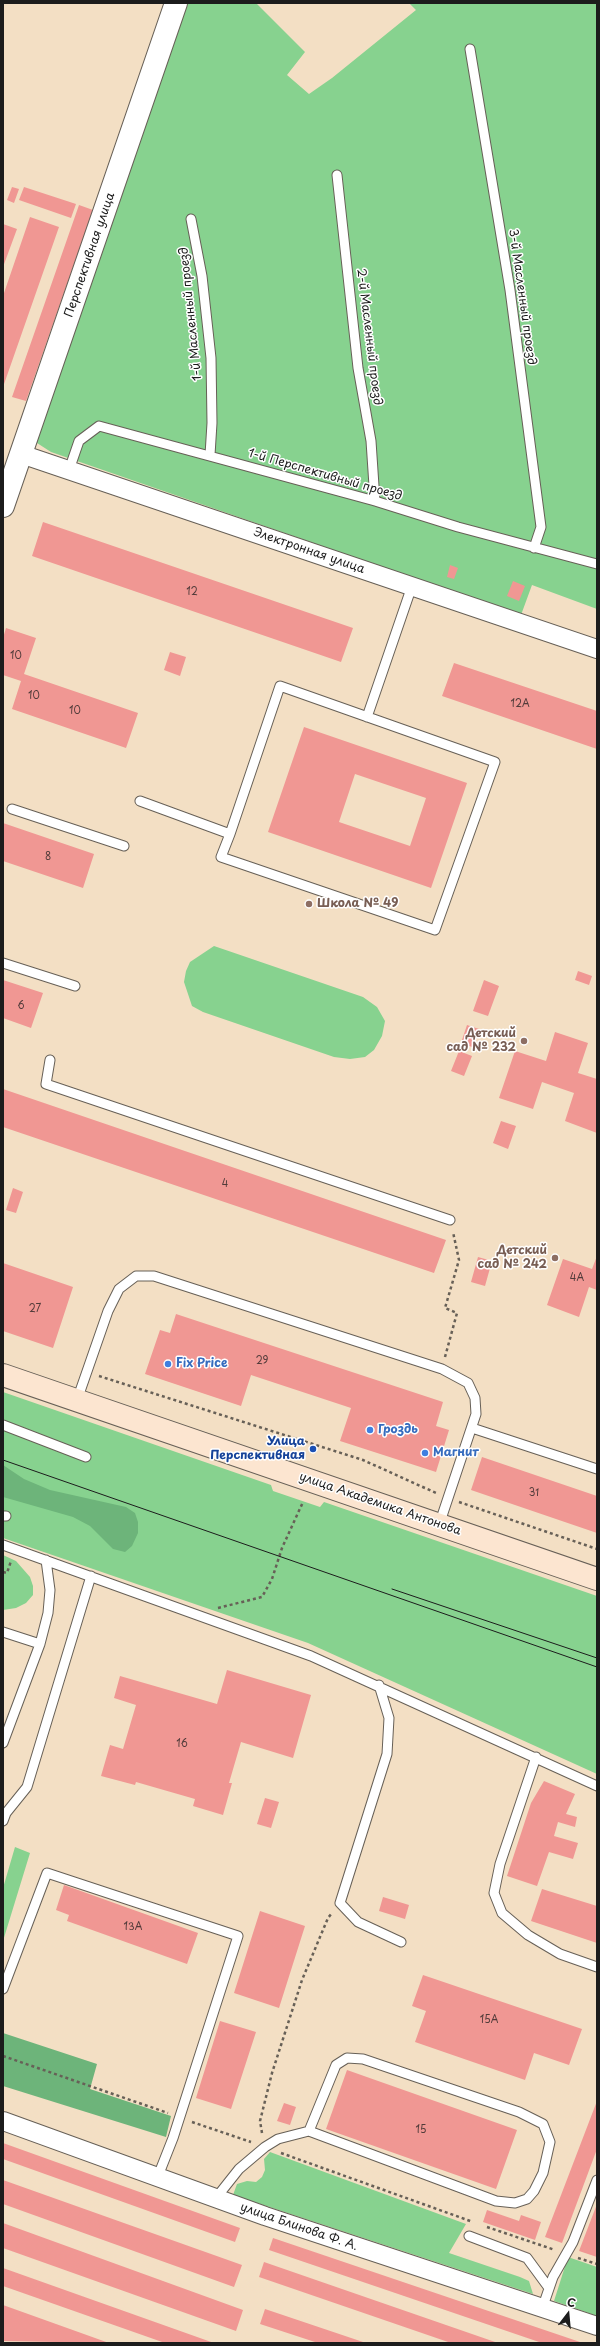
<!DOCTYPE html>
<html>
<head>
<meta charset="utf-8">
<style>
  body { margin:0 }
  #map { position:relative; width:600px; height:2346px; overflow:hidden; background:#f3dfc4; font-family:"Playpen Sans",sans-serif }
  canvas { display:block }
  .frame { position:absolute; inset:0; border:4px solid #1c1c1c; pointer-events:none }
  .north { position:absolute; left:548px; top:2294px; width:40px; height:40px; -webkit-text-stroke:3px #fff; paint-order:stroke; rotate:16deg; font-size:11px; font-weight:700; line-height:16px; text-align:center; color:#1c1c1c }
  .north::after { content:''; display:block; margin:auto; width:14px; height:18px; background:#1c1c1c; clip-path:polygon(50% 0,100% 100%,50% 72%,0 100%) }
</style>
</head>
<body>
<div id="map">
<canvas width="600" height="2346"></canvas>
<div class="frame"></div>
<div class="north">С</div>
</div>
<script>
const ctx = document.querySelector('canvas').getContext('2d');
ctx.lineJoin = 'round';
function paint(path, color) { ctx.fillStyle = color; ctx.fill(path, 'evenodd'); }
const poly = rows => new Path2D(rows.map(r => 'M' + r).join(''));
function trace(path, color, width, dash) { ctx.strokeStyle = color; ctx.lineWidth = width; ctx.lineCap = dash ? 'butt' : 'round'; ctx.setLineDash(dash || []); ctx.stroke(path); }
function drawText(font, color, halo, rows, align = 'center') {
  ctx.font = font + ' "Playpen Sans",sans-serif'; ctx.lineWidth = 3; ctx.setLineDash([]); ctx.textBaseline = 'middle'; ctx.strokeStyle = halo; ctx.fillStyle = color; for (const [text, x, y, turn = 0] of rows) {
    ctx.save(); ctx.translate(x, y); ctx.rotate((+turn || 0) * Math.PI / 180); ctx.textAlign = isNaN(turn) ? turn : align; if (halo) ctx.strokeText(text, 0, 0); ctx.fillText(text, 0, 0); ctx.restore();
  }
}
paint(poly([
  [188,3,256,3,305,52,287,75,309,94,332,78,416,10,409,3,597,3,597,609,532,585,521,615,51,452,37,443,37,430],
  [214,946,363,997,377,1007,385,1021,382,1036,374,1050,365,1057,350,1059,334,1057,203,1012,192,1006,184,982,186,971,190,962],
  [3,1392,271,1485,273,1491,320,1507,324,1502,597,1596,597,1774,308,1643,3,1538],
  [3,1555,16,1561,30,1577,33,1586,33,1595,26,1603,16,1608,3,1610],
  [15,1847,30,1853,3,1941,3,1888],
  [270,2152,466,2224,449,2253,520,2277,529,2281,533,2294,233,2195,237,2184,247,2181,256,2182,262,2177,265,2170,264,2159],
  [568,2257,597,2267,597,2316,554,2301]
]), '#87d28f');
paint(poly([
  [3,1465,24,1479,50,1490,126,1507,135,1513,138,1522,138,1533,132,1546,125,1552,113,1549,90,1526,73,1517,3,1497],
  [3,2033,97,2064,90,2089,171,2116,166,2137,3,2086]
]), '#6db47a');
paint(poly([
  [12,187,19,189,14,203,7,200],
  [24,187,76,204,71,218,19,200],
  [79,205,93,210,26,401,12,397],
  [30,217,59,227,3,387,3,296],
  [3,224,17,229,3,267],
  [43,522,353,628,341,662,32,556],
  [450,565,458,568,454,579,447,577],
  [513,581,525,586,519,601,507,596],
  [6,628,36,638,24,674,138,713,126,748,12,709,21,681,3,675,3,638],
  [170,652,186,657,180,676,164,670],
  [454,663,597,711,597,749,442,696],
  [304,727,467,783,431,888,268,832],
  [355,774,426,798,410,846,339,822],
  [3,823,94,854,83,888,3,861],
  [578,971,592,976,589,985,575,980],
  [3,980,43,993,31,1028,3,1018],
  [484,980,499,986,488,1016,473,1011],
  [467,1025,479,1029,472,1047,461,1043],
  [555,1032,588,1043,578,1073,597,1079,597,1133,565,1121,574,1093,542,1082,533,1109,499,1098,515,1051,546,1061],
  [459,1051,472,1056,464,1076,451,1071],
  [3,1089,446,1240,434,1273,3,1127],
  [501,1121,516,1126,508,1149,493,1143],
  [13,1188,23,1192,16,1213,6,1210],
  [597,1256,597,1290,589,1287,579,1317,547,1305,563,1259,592,1269],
  [478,1257,492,1261,485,1286,471,1282],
  [3,1263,73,1287,53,1348,3,1331],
  [176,1314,443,1402,436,1426,449,1430,436,1472,340,1441,351,1408,251,1375,241,1406,145,1374,160,1330,170,1333],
  [482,1457,597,1496,597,1533,471,1490],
  [227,1670,311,1695,293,1758,241,1742,229,1783,232,1783,223,1815,193,1806,195,1799,136,1782,135,1785,101,1776,110,1745,123,1749,136,1705,114,1698,120,1676,217,1704],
  [544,1781,575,1794,566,1814,577,1817,575,1827,558,1822,554,1836,578,1843,573,1859,549,1852,537,1886,507,1876,531,1803],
  [265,1798,279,1802,271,1828,257,1824],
  [64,1885,198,1933,187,1964,67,1921,69,1915,56,1910],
  [542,1889,597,1906,597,1943,531,1921],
  [383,1897,409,1905,405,1919,379,1911],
  [260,1911,305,1926,279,2008,234,1993],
  [423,1975,582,2029,569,2065,534,2053,525,2080,415,2042,426,2011,412,2006],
  [220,2021,256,2032,231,2109,196,2098],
  [347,2070,517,2130,496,2189,326,2129],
  [597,2101,597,2149,562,2243,545,2237],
  [284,2103,296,2107,290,2125,277,2121],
  [3,2143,240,2228,235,2242,3,2159],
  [3,2180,242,2265,234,2287,3,2204],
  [597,2204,597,2257,579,2251],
  [487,2210,519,2221,521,2215,541,2222,535,2240,483,2222],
  [3,2223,243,2310,236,2331,3,2248],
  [273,2238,583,2343,542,2343,269,2250],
  [264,2262,498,2343,451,2343,259,2277],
  [3,2268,214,2343,165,2343,3,2286],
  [3,2305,109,2343,3,2341],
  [265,2309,366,2343,318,2343,260,2324]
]), '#f09793');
const service = poly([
  [470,49,510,290,541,527,534,548],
  [337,175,358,368,371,441,375,501],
  [191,219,202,276,211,358,212,423,210,455],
  [69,470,79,441,99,426,375,501,458,527,597,564],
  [367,717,412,586],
  [140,801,230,834,280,686,495,762,435,930,221,857,230,834],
  [12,809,124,846],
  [3,963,75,986],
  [50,1060,46,1084,450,1220],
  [77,1400,108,1311,119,1289,136,1276,154,1276,442,1369,468,1383,475,1398,476,1414,439,1525],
  [3,1425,86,1457],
  [472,1428,597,1469],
  [3,1516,6,1516],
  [3,1545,311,1656,597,1786],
  [3,1632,40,1644],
  [379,1685,389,1718,387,1754,340,1903,358,1922,401,1942],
  [3,1743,40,1644,48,1613,50,1590,46,1560],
  [536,1757,500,1864,494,1893,502,1913,528,1935,560,1954,597,1967],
  [3,1821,6,1813,27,1787,91,1576],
  [3,1989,47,1873,238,1936,173,2138,158,2176],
  [216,2198,239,2169,265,2147,278,2139,309,2131,496,2201,515,2203,527,2199,534,2191,543,2173,550,2142,543,2124,519,2112,363,2059,347,2058,336,2065,309,2131],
  [469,2236,527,2258,549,2288],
  [542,2309,553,2277,573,2242,597,2180]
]);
const minor = poly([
  [21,454,597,649],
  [3,2121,265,2216,597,2326]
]);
const tertiary = poly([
  [3,506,176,3]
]);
const secondary = poly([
  [3,1375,597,1579]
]);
trace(service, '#676057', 11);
trace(minor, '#676057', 20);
trace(tertiary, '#676057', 24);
trace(secondary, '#676057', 24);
trace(poly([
  [445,1357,457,1313,445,1308,459,1260,453,1232],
  [99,1376,363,1460,436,1493],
  [459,1502,597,1549],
  [3,1572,7,1573,11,1561],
  [218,1608,262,1597,272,1579,282,1548,303,1502],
  [3,2056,168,2113],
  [192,2122,251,2142],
  [262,2133,260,2121,272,2073,302,1980,328,1918,332,1913],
  [281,2153,473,2222],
  [487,2227,555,2250],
  [578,2258,597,2264]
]), '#676057', 2.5, [3, 3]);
trace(service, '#fff', 9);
trace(minor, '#fff', 18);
trace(tertiary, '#fff', 22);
trace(secondary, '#fce5d0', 22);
trace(poly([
  [3,1460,597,1667],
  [392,1589,597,1658]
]), '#1c1c1c', 1);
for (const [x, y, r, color] of [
  [309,904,4,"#8d6e63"],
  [524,1041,4,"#8d6e63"],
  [555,1258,4,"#8d6e63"],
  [168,1364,4,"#3f7fe0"],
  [370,1430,4,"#3f7fe0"],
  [313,1449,4,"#1a4fb4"],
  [425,1453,4,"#3f7fe0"]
]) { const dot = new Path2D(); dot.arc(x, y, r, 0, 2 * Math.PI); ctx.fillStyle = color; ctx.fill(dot); trace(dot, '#fff', 1.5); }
drawText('10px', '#513b3a', null, [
  ["12",192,592],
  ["10",16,656],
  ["10",34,696],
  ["12А",520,704],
  ["10",75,711],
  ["8",48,857],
  ["6",21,1006],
  ["4",225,1184],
  ["4А",577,1278],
  ["27",35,1309],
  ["29",262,1361],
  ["31",534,1493],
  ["16",182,1744],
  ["13А",133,1927],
  ["15А",489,2020],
  ["15",421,2130]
]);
drawText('12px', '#1c1c1c', '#fff', [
  ["Перспективная улица",90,255,-71],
  ["3-й Масленный проезд",522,297,82],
  ["1-й Масленный проезд",191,314,-96],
  ["2-й Масленный проезд",369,337,83],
  ["1-й Перспективный проезд",325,475,16],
  ["Электронная улица",309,551,19],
  ["улица Академика Антонова",380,1504,19],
  ["улица Блинова Ф. А.",299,2227,19]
]);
drawText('bold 12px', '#785e54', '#fff', [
  ["Школа № 49",317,904,"left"],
  ["Детский",516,1034],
  ["сад № 232",516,1048],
  ["Детский",547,1251],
  ["сад № 242",547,1265]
], 'right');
drawText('bold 12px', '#366cbe', '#fff', [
  ["Fix Price",176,1364],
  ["Гроздь",378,1430],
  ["Магнит",433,1453]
], 'left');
drawText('bold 12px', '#164399', '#fff', [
  ["Улица",305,1442],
  ["Перспективная",305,1456]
], 'right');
</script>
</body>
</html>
